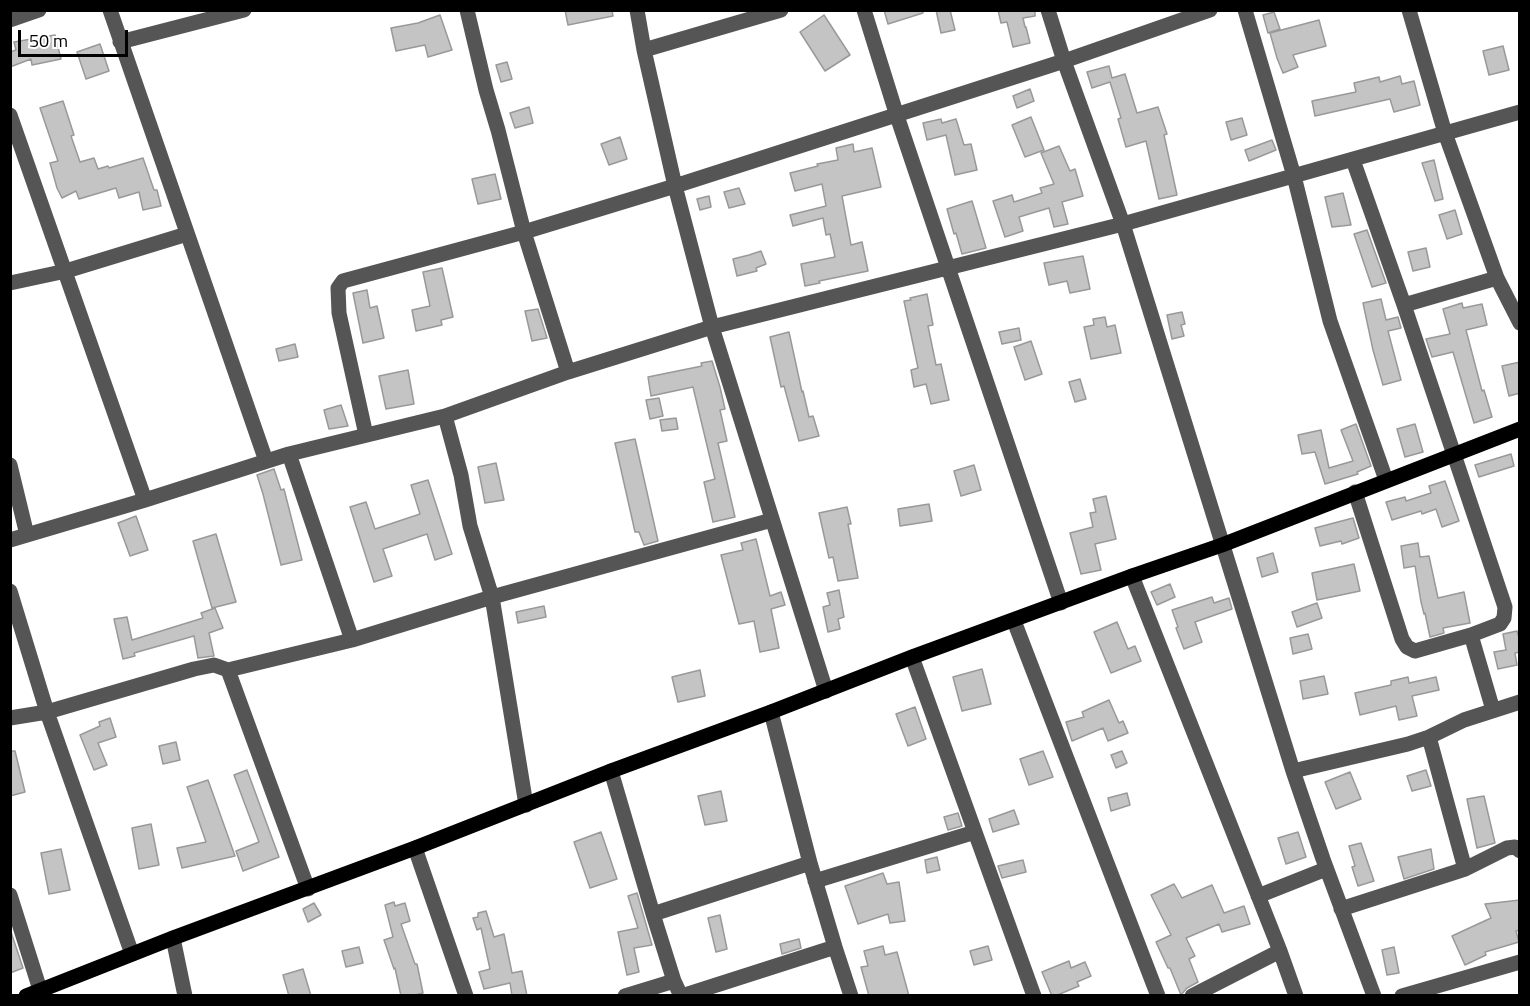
<!DOCTYPE html>
<html>
<head>
<meta charset="utf-8">
<style>
  body { margin:0 }
  #map { position:relative; width:1530px; height:1006px; overflow:hidden; background:#fff; font-family:"Titillium Web",sans-serif }
  canvas { display:block }
  .frame { position:absolute; inset:0; border:12px solid #000; pointer-events:none }
  .scale { position:absolute; left:18px; top:30px; width:110px; height:27px; box-sizing:border-box; border:3px solid #000; border-top:0; padding-left:8px; font-size:18px; line-height:21px; white-space:nowrap; color:#000; -webkit-text-stroke:4px #fff; paint-order:stroke }
</style>
</head>
<body>
<div id="map">
<canvas width="1530" height="1006"></canvas>
<div class="frame"></div>
<div class="scale">50 m</div>
</div>
<script>
const ctx = document.querySelector('canvas').getContext('2d');
ctx.lineJoin = 'round';
function paint(path, color) { ctx.fillStyle = color; ctx.fill(path, 'evenodd'); }
const poly = rows => new Path2D(rows.map(r => 'M' + r).join(''));
function trace(path, color, width, dash) { ctx.strokeStyle = color; ctx.lineWidth = width; ctx.lineCap = dash ? 'butt' : 'round'; ctx.setLineDash(dash || []); ctx.stroke(path); }
const building = poly([
  [565,10,612,10,613,16,568,25,565,10],
  [884,10,922,10,923,13,888,24,884,10],
  [936,10,950,10,955,30,941,33,936,10],
  [998,10,1035,10,1035,16,1023,18,1025,27,1026,27,1030,43,1013,47,1007,22,1001,23,998,10],
  [1274,12,1280,29,1268,33,1263,15,1274,12],
  [440,15,452,50,428,57,425,45,396,51,391,28,418,23,440,15],
  [824,15,850,55,825,71,800,32,824,15],
  [1319,20,1326,46,1293,55,1298,67,1283,73,1277,58,1270,33,1319,20],
  [55,35,61,59,32,65,31,59,10,67,10,52,16,50,14,42,55,35],
  [100,44,109,71,86,79,77,52,100,44],
  [1503,46,1509,70,1489,75,1483,51,1503,46],
  [507,62,512,79,501,82,496,65,507,62],
  [1109,66,1112,78,1125,74,1137,113,1158,107,1167,134,1164,135,1177,195,1159,199,1146,141,1126,147,1118,119,1121,118,1110,82,1092,88,1087,72,1109,66],
  [1400,76,1402,84,1414,81,1420,105,1394,112,1390,99,1315,116,1312,101,1356,92,1354,83,1379,77,1380,82,1400,76],
  [1030,89,1034,101,1017,108,1013,96,1030,89],
  [63,101,74,135,71,136,80,162,94,158,98,169,108,166,109,168,143,158,154,190,157,190,161,206,143,210,139,192,119,198,116,188,79,199,76,191,62,198,57,188,50,163,58,161,40,108,63,101],
  [529,107,533,123,515,128,510,113,529,107],
  [1031,117,1044,150,1025,157,1012,125,1031,117],
  [1242,118,1247,135,1231,140,1226,122,1242,118],
  [941,119,942,123,956,119,964,145,971,144,977,170,955,175,946,135,927,140,923,123,941,119],
  [620,137,627,159,609,165,601,144,620,137],
  [1272,140,1276,150,1249,161,1245,150,1272,140],
  [853,144,854,152,872,148,881,187,842,196,851,245,862,242,868,271,819,281,820,283,805,286,801,264,835,257,830,234,826,235,823,218,793,226,790,215,826,206,822,184,795,191,790,173,818,166,817,164,838,160,836,148,853,144],
  [1059,146,1070,171,1075,169,1083,196,1062,202,1068,224,1054,227,1049,208,1019,217,1023,231,1005,237,993,201,1012,195,1014,202,1042,193,1040,188,1054,184,1041,153,1059,146],
  [1434,160,1443,199,1435,201,1422,163,1434,160],
  [495,174,501,199,478,204,472,179,495,174],
  [739,188,745,204,729,208,724,192,739,188],
  [1343,193,1351,225,1332,227,1325,197,1343,193],
  [709,196,711,207,700,210,697,199,709,196],
  [972,201,986,248,962,254,956,233,954,234,947,209,972,201],
  [1455,210,1462,234,1447,239,1439,215,1455,210],
  [1367,230,1386,283,1372,287,1354,234,1367,230],
  [1426,248,1430,267,1413,271,1408,252,1426,248],
  [761,251,766,264,756,268,757,271,737,276,733,259,749,255,761,251],
  [1083,256,1090,289,1070,293,1067,281,1049,285,1044,263,1083,256],
  [442,268,453,317,441,320,442,325,416,331,412,310,430,306,423,272,442,268],
  [367,290,370,308,377,306,384,338,363,343,353,293,367,290],
  [927,294,933,325,928,326,936,365,941,364,949,400,931,404,926,384,914,387,911,370,918,368,904,301,911,300,910,298,927,294],
  [1381,299,1386,320,1398,317,1401,328,1388,331,1401,380,1383,385,1373,350,1363,303,1381,299],
  [1462,303,1463,308,1482,304,1487,325,1466,330,1482,391,1484,390,1492,417,1474,423,1453,352,1432,357,1426,339,1450,334,1443,309,1462,303],
  [538,309,547,338,532,341,525,311,538,309],
  [1182,312,1185,324,1181,325,1184,336,1172,339,1167,315,1182,312],
  [1105,317,1107,327,1115,325,1121,353,1091,359,1084,327,1094,325,1093,319,1105,317],
  [1019,328,1021,340,1002,344,999,332,1019,328],
  [789,332,802,392,803,391,809,417,813,416,819,436,799,441,784,386,781,387,770,337,789,332],
  [1031,341,1042,374,1025,380,1014,347,1031,341],
  [295,344,298,357,279,361,276,349,295,344],
  [712,361,720,387,725,409,720,410,727,441,718,443,735,517,713,522,704,482,715,479,693,387,651,396,648,377,702,366,701,363,712,361],
  [1520,362,1520,393,1509,396,1502,366,1520,362],
  [408,370,414,404,386,409,379,376,408,370],
  [1080,379,1086,399,1075,402,1069,382,1080,379],
  [659,398,663,416,650,419,646,400,659,398],
  [341,405,348,426,329,429,324,410,341,405],
  [676,418,678,429,662,431,660,420,676,418],
  [1356,424,1371,466,1357,472,1358,474,1325,484,1315,452,1302,454,1298,435,1321,430,1329,468,1353,461,1341,430,1356,424],
  [1415,424,1423,452,1405,457,1397,429,1415,424],
  [635,439,658,541,644,545,639,532,635,532,615,443,635,439],
  [1511,454,1514,466,1479,477,1475,465,1511,454],
  [496,463,504,500,485,503,478,467,496,463],
  [974,465,981,490,961,496,954,471,974,465],
  [274,469,281,490,284,489,302,560,281,565,263,494,257,475,274,469],
  [428,480,452,554,435,560,427,534,383,549,392,576,374,582,350,507,366,502,375,529,420,514,411,485,428,480],
  [1445,481,1459,521,1442,527,1436,509,1422,514,1421,511,1392,520,1386,502,1405,497,1406,501,1431,493,1429,486,1445,481],
  [1106,496,1116,539,1095,544,1101,570,1081,574,1070,533,1093,527,1090,513,1096,512,1093,499,1106,496],
  [929,504,932,521,900,526,898,509,929,504],
  [847,507,851,524,848,524,858,578,838,581,833,557,829,558,819,513,847,507],
  [136,516,148,550,130,556,118,523,136,516],
  [1353,518,1359,538,1342,544,1341,541,1320,546,1315,528,1353,518],
  [216,534,236,602,212,608,193,541,216,534],
  [756,539,770,596,781,592,785,605,771,609,779,648,760,652,754,621,739,624,721,555,743,550,741,543,756,539],
  [1418,543,1420,557,1429,556,1438,598,1464,592,1470,623,1443,628,1444,633,1430,637,1425,613,1424,614,1421,602,1415,566,1404,568,1401,546,1418,543],
  [1273,553,1278,572,1262,577,1257,558,1273,553],
  [1354,564,1360,591,1317,600,1312,573,1354,564],
  [1170,584,1175,597,1157,605,1151,592,1170,584],
  [839,590,844,617,838,619,840,629,828,632,823,607,830,605,827,593,839,590],
  [1212,597,1214,603,1229,598,1232,609,1195,622,1202,642,1184,649,1176,628,1178,627,1172,610,1212,597],
  [1317,603,1322,618,1297,627,1292,612,1317,603],
  [544,606,546,617,518,623,516,612,544,606],
  [215,608,223,628,209,633,214,656,198,658,194,636,134,653,135,656,123,659,114,619,127,617,132,640,203,618,201,613,215,608],
  [1117,622,1128,649,1135,646,1141,661,1111,673,1094,632,1117,622],
  [1517,631,1520,641,1520,652,1515,653,1517,665,1498,669,1494,652,1506,650,1503,634,1517,631],
  [1308,634,1312,649,1293,654,1290,638,1308,634],
  [982,669,991,704,962,711,953,677,982,669],
  [700,670,705,696,678,702,672,677,700,670],
  [1324,676,1328,694,1303,699,1300,681,1324,676],
  [1408,677,1409,683,1436,677,1439,690,1412,696,1417,716,1399,720,1396,706,1360,715,1355,693,1391,685,1391,681,1408,677],
  [1109,700,1119,723,1123,721,1128,733,1108,741,1103,728,1072,741,1066,722,1084,717,1082,712,1109,700],
  [915,707,926,739,908,746,896,714,915,707],
  [110,718,116,737,98,743,107,765,94,770,80,735,100,726,99,722,110,718],
  [176,742,180,760,163,764,159,746,176,742],
  [10,751,15,751,25,792,10,796,10,751],
  [1043,751,1053,777,1029,785,1020,759,1043,751],
  [1122,751,1127,763,1116,768,1111,755,1122,751],
  [247,770,279,857,243,871,236,851,259,842,234,775,247,770],
  [1426,770,1431,786,1412,791,1407,776,1426,770],
  [1350,772,1361,799,1336,809,1325,782,1350,772],
  [208,780,235,856,182,868,177,848,206,842,187,787,208,780],
  [721,791,727,821,705,825,698,796,721,791],
  [1127,793,1130,805,1111,811,1108,798,1127,793],
  [1484,796,1495,843,1477,848,1467,799,1484,796],
  [1014,810,1019,824,993,832,989,819,1014,810],
  [958,813,962,826,948,830,944,817,958,813],
  [151,824,159,865,139,869,132,828,151,824],
  [601,832,617,879,590,888,574,842,601,832],
  [1298,832,1306,857,1286,864,1278,838,1298,832],
  [1361,843,1374,881,1358,886,1352,867,1355,866,1349,846,1361,843],
  [61,849,70,890,49,894,41,853,61,849],
  [1431,849,1434,869,1404,879,1398,857,1431,849],
  [937,857,940,870,927,873,925,860,937,857],
  [1023,860,1026,872,1002,878,998,866,1023,860],
  [883,873,887,884,899,882,905,921,890,923,888,914,858,924,845,886,883,873],
  [1174,884,1182,898,1212,885,1224,913,1244,906,1250,924,1222,932,1219,924,1186,938,1195,956,1189,959,1198,982,1187,988,1181,995,1170,968,1168,968,1156,942,1171,935,1151,895,1174,884],
  [637,893,652,945,634,948,639,972,627,975,618,932,638,928,628,896,637,893],
  [1520,900,1520,930,1516,931,1519,942,1485,952,1486,955,1465,965,1452,936,1491,918,1485,904,1520,900],
  [394,902,395,906,405,903,410,921,401,924,415,964,417,964,423,993,411,996,401,996,395,968,394,969,384,940,393,937,385,905,394,902],
  [314,903,321,915,308,922,303,909,314,903],
  [486,911,494,937,504,934,512,973,522,971,527,996,512,996,510,983,484,989,479,972,490,969,481,928,477,930,473,918,478,917,478,913,486,911],
  [720,915,727,949,716,952,708,918,720,915],
  [10,929,23,968,10,973,10,929],
  [799,939,801,948,782,954,780,944,799,939],
  [883,946,885,955,897,952,909,996,869,996,861,967,868,966,864,951,883,946],
  [988,946,992,960,974,965,970,951,988,946],
  [359,947,363,963,346,967,342,951,359,947],
  [1394,947,1399,973,1387,975,1382,950,1394,947],
  [1069,961,1071,968,1085,962,1091,976,1077,982,1079,986,1055,996,1052,996,1042,972,1069,961],
  [303,969,311,996,289,996,283,975,303,969]
]);
paint(building, '#c4c4c4');
trace(building, '#999', 1.5);
trace(poly([
  [110,10,266,461],
  [467,10,486,90,498,130,524,232,568,372],
  [637,10,644,50,675,186,712,327,826,691],
  [864,10,897,116,1061,603],
  [1048,10,1064,61,1123,224,1293,771,1323,859,1374,996],
  [1245,10,1294,176,1330,321,1386,480],
  [1409,10,1445,133,1497,278,1520,323],
  [10,20,39,10],
  [120,42,244,10],
  [644,50,781,10],
  [10,115,145,500],
  [1353,160,1404,305,1505,607,1504,618,1500,624,1471,635,1415,651,1407,647,1402,639,1355,492],
  [10,283,66,271,187,234],
  [1404,305,1497,278],
  [445,416,461,475,470,526,492,597,526,805],
  [366,435,339,313,338,288,343,281,524,232,675,186,1064,61,1210,10],
  [289,454,352,640],
  [10,465,27,535],
  [10,540,145,500,289,454,445,416,568,372,712,327,1123,224,1520,112],
  [1132,576,1280,951,1296,996],
  [10,591,47,712,132,954],
  [1014,621,1158,996],
  [1471,635,1493,710],
  [912,657,1034,996],
  [228,670,308,889],
  [771,712,810,863,835,947,851,996],
  [10,718,47,712,194,669,214,665,228,670,352,640,492,597,772,520],
  [1429,737,1465,869],
  [611,771,653,914,674,981,681,996],
  [1293,771,1408,744,1429,737,1464,720,1520,702],
  [415,848,466,996],
  [815,881,975,832],
  [10,895,42,996],
  [1258,896,1326,869],
  [1341,909,1465,869,1507,848,1515,847,1520,851],
  [653,914,810,863],
  [173,938,185,996],
  [625,996,674,981],
  [682,996,835,947],
  [1192,996,1280,951],
  [1402,996,1520,962]
]), '#555', 15);
trace(poly([
  [26,996,173,938,415,848,611,771,771,712,912,657,1132,576,1222,545,1520,429]
]), '#000', 15);
</script>
</body>
</html>
